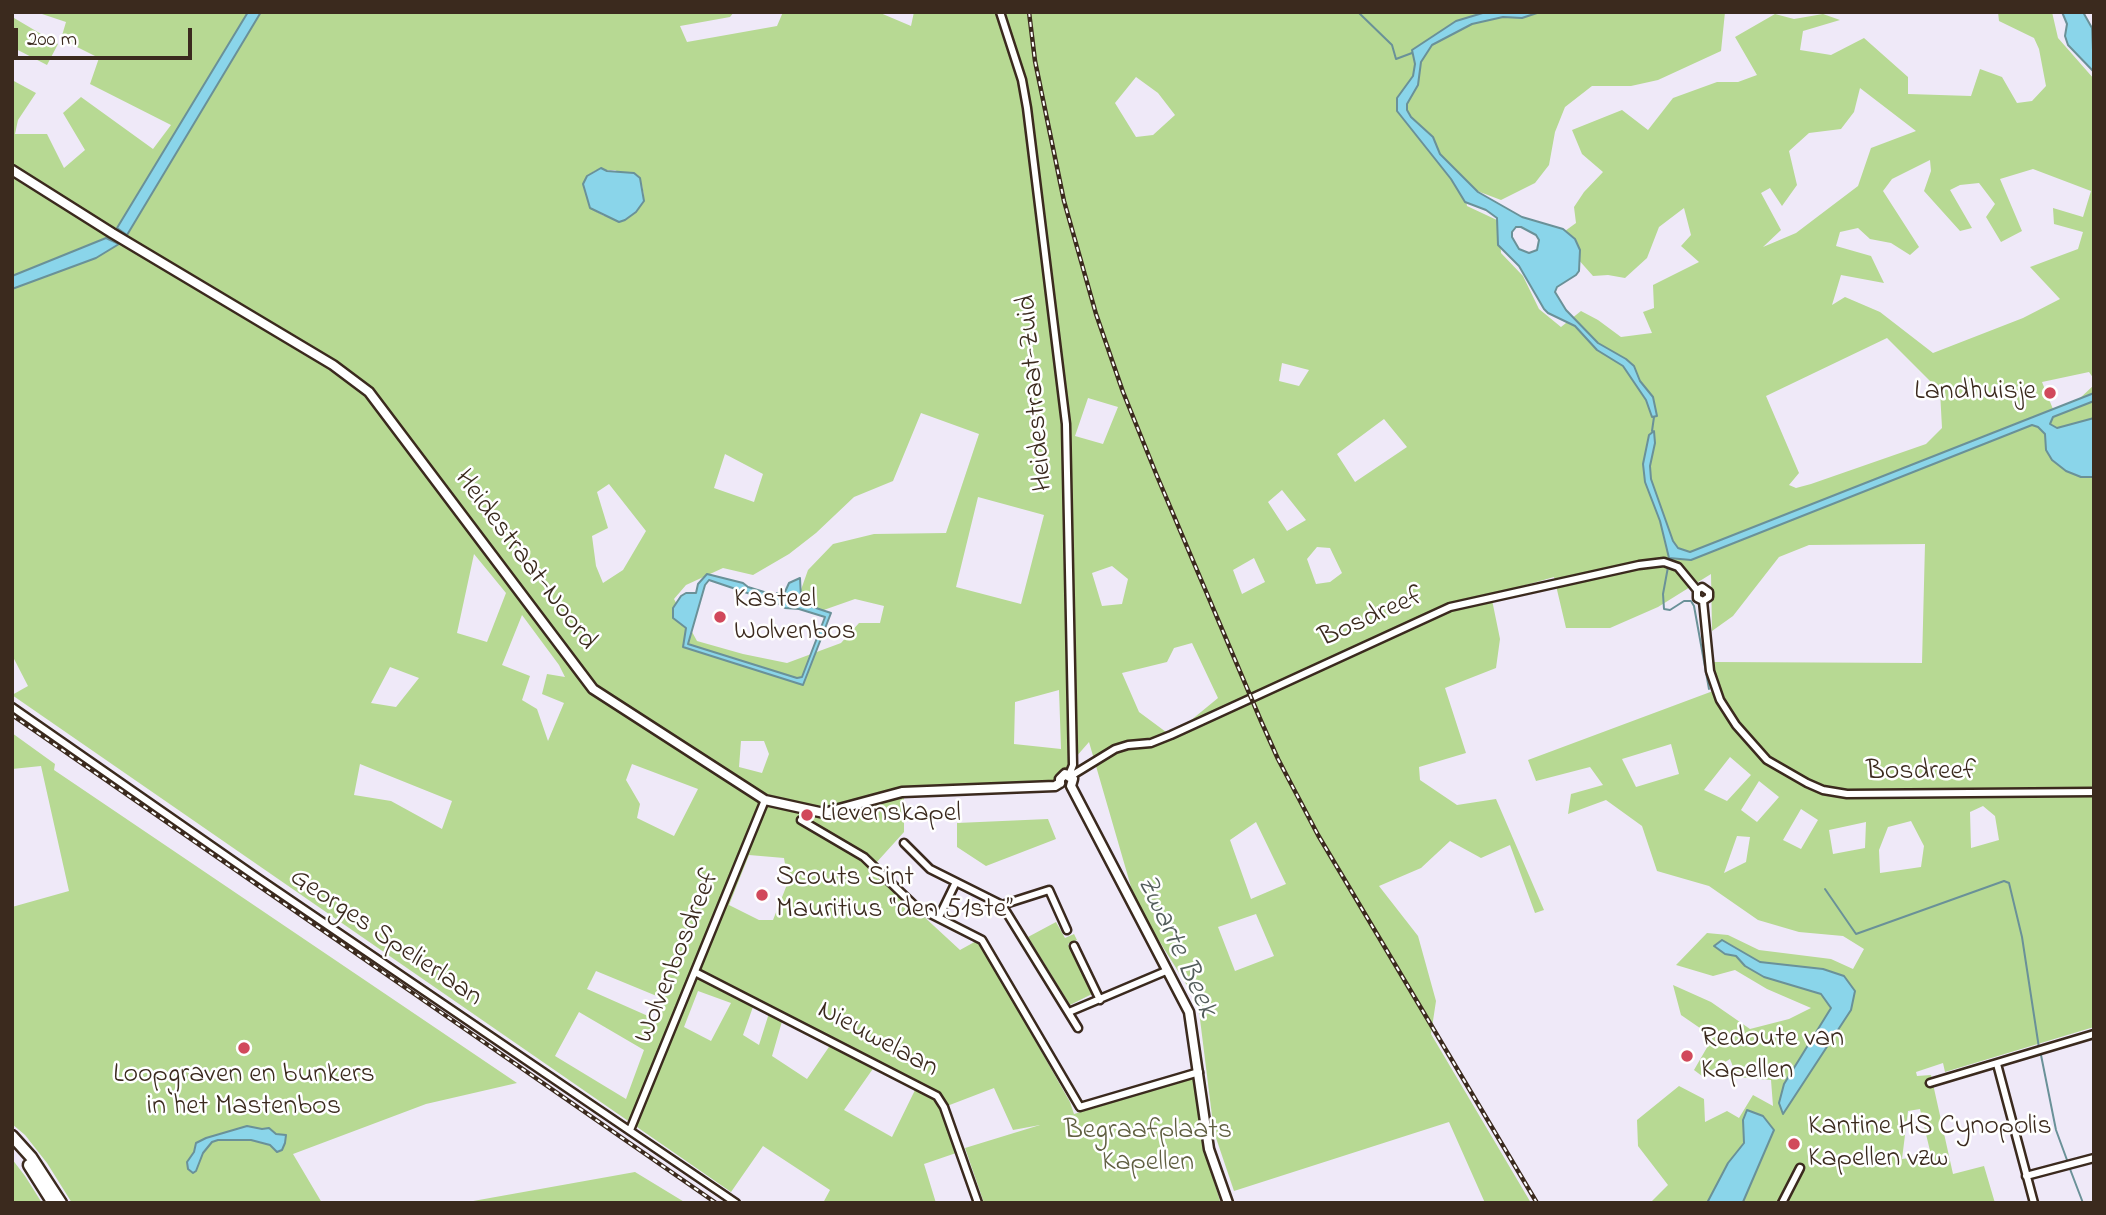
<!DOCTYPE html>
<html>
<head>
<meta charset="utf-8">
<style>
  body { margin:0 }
  #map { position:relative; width:2106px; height:1215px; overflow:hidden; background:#efe9f8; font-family:"Indie Flower",sans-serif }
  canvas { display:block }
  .frame { position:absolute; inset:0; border:14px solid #3b2a1e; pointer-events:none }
  .scale { position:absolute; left:14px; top:28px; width:178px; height:32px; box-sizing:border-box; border:4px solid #3b2a1e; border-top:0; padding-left:9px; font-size:21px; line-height:24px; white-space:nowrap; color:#3b2a1e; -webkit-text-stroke:5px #fff; paint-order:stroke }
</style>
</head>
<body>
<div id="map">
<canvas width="2106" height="1215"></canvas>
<div class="frame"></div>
<div class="scale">200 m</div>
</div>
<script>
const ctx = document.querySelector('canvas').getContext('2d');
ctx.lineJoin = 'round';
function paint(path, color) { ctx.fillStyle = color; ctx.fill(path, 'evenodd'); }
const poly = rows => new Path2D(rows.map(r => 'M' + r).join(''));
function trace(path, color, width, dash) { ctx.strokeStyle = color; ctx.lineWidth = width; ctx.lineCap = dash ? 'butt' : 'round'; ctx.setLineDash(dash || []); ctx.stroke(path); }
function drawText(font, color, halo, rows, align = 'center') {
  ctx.font = font + ' "Indie Flower",sans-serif'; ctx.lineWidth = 5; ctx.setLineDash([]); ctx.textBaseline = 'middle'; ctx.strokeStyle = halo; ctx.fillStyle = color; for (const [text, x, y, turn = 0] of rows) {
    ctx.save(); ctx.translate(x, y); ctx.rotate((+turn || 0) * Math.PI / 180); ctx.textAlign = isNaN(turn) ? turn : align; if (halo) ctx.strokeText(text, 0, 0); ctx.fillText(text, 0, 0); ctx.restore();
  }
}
paint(poly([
  [12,12,14,18,58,44,47,65,12,47],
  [36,12,734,12,730,17,680,26,687,42,777,26,783,12,878,12,911,26,914,12,1725,12,1721,51,1658,80,1631,86,1592,86,1565,107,1555,132,1549,165,1535,183,1501,200,1464,186,1467,206,1499,221,1501,253,1523,276,1539,309,1561,327,1581,311,1598,320,1621,337,1652,333,1643,312,1654,308,1653,285,1699,262,1681,246,1691,235,1684,208,1659,227,1647,258,1625,278,1608,275,1593,276,1577,258,1565,231,1576,223,1574,207,1584,192,1603,172,1582,154,1572,130,1622,110,1648,130,1673,98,1717,82,1738,82,1757,75,1735,37,1775,14,1794,19,1823,14,1840,20,1803,31,1800,50,1831,55,1864,38,1908,77,1908,94,1971,96,1980,69,2002,77,2017,103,2032,101,2046,86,2039,49,2034,38,1999,21,1998,12,2029,12,2030,14,2034,12,2052,12,2058,38,2094,79,2094,379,2089,372,2042,382,2055,414,2079,399,2094,385,2094,1027,1945,1072,1943,1063,1916,1072,1917,1076,1931,1075,1953,1174,1984,1166,1995,1203,1650,1203,1668,1185,1638,1146,1637,1120,1679,1086,1704,1099,1705,1122,1727,1111,1739,1118,1753,1095,1773,1106,1771,1080,1737,1077,1730,1059,1702,1076,1694,1070,1713,1037,1681,1015,1673,985,1711,1002,1750,1029,1789,1019,1811,1008,1767,989,1735,970,1713,976,1676,965,1707,933,1728,935,1759,950,1831,959,1853,969,1864,949,1843,936,1799,932,1758,920,1709,886,1657,871,1642,826,1606,800,1568,814,1571,794,1603,785,1590,767,1536,781,1528,760,1713,691,1713,662,1922,663,1925,544,1809,545,1779,557,1733,616,1712,631,1711,574,1658,607,1610,628,1566,628,1554,577,1491,595,1500,639,1496,668,1445,688,1466,753,1419,767,1420,780,1457,805,1496,799,1544,910,1535,913,1510,845,1481,858,1450,841,1421,868,1379,886,1418,936,1436,1001,1431,1034,1531,1203,1485,1203,1449,1122,1234,1191,1214,1132,1198,1003,1136,904,1089,742,1055,781,904,789,904,832,876,863,857,848,855,853,960,950,978,940,1070,1102,1074,1114,1194,1078,1204,1150,1220,1201,1213,1203,984,1203,965,1148,1040,1125,1013,1130,994,1088,947,1106,959,1152,924,1164,936,1203,823,1203,830,1190,763,1146,731,1192,12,695,28,686,12,655,12,80,36,93,18,120,15,134,47,134,64,168,85,150,63,113,81,97,153,149,171,125,90,84,99,58,61,39,66,22],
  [1136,77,1158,93,1175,115,1153,135,1136,137,1115,103],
  [1860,88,1916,131,1871,148,1858,186,1796,233,1763,247,1781,230,1761,193,1770,188,1782,206,1797,185,1789,151,1809,133,1841,129,1854,112],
  [1930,160,1931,171,1924,191,1960,231,1972,228,1950,190,1960,185,1979,183,1995,204,1986,217,2001,242,2022,231,2000,179,2033,169,2091,191,2083,217,2053,208,2054,224,2083,232,2078,249,2030,267,2060,299,2023,318,1933,353,1880,312,1845,297,1832,305,1841,275,1884,283,1871,256,1836,246,1840,232,1858,228,1870,239,1891,243,1910,255,1919,247,1883,191,1892,179],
  [596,170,615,170,642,185,644,196,630,217,604,216,590,208,587,176],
  [1887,338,1940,391,1942,428,1926,444,1811,484,1796,488,1789,485,1799,473,1766,396],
  [1282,363,1309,370,1299,386,1279,381],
  [1088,398,1118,407,1103,444,1075,436],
  [921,413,979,434,946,533,874,534,833,544,808,570,797,601,818,612,855,599,884,606,880,623,859,623,841,643,787,663,743,654,697,641,674,599,686,585,723,568,753,575,789,554,816,533,854,497,893,481],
  [1384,419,1407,447,1355,482,1337,454],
  [725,454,763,474,754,502,714,488],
  [609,484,646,531,623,570,603,583,596,566,592,536,608,528,597,492],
  [1282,490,1306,520,1287,531,1268,502],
  [978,497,1044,515,1021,604,956,587],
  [1317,547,1330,548,1342,573,1330,582,1316,584,1307,559],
  [474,554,506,593,487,642,457,633],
  [1254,558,1265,582,1242,594,1233,570],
  [1112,566,1128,579,1122,604,1102,606,1092,573],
  [522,615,559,665,565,677,547,674,542,694,564,703,548,741,537,709,522,700,530,676,502,665],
  [1192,643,1218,698,1190,721,1166,732,1139,712,1122,673,1167,662,1174,648],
  [390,667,419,678,396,707,371,703],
  [1059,690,1061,749,1014,744,1015,702],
  [741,741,764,741,769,754,762,773,739,767],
  [1671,744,1679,774,1636,787,1622,759],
  [1730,757,1751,775,1727,801,1704,790],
  [360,764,452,801,442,829,391,801,354,795],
  [632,764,698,789,674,836,637,818,640,804,626,780],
  [1759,781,1779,797,1757,822,1741,810],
  [1983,806,1995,816,1999,840,1971,848,1970,812],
  [1801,809,1818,820,1801,849,1783,840],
  [1911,821,1924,846,1921,867,1880,873,1879,850,1888,827],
  [1256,822,1286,884,1251,899,1230,840],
  [1866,822,1865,848,1833,854,1829,830],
  [1737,836,1750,837,1746,862,1724,873],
  [749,855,784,858,788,882,773,920,759,920,729,905],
  [1256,914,1274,956,1235,971,1218,927],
  [596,971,664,999,657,1020,587,989],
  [698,991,731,1003,711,1041,684,1027],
  [754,1004,770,1010,759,1045,743,1035],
  [579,1012,644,1050,626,1099,555,1056],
  [783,1018,831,1044,807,1079,772,1056],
  [877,1063,917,1086,892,1137,844,1110],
  [1920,1109,1931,1155,1902,1159,1908,1111],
  [12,733,55,764,54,770,517,1083,426,1104,293,1154,322,1203,72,1203,47,1163,25,1135,12,1124,12,907,69,891,41,766,12,769],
  [1048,819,1056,839,986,866,957,847,957,823],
  [1056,922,1065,938,1074,934,1077,940,1068,944,1092,994,1070,1005,1028,937],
  [12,1159,25,1176,42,1203,12,1203],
  [635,1172,686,1203,462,1203]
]), '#b7d993');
const water = poly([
  [248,12,261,12,127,235,117,228,248,12],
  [1486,12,1540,12,1522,18,1503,17,1472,24,1432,45,1421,62,1418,85,1407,104,1407,110,1411,117,1433,137,1440,154,1478,192,1522,217,1563,229,1575,239,1580,250,1579,271,1576,275,1557,287,1555,292,1566,310,1598,343,1626,359,1634,366,1640,381,1653,397,1657,416,1652,417,1646,400,1623,366,1597,350,1575,326,1548,313,1544,309,1519,266,1498,245,1497,218,1486,210,1465,202,1451,179,1397,111,1397,98,1413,76,1415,64,1412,50,1456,21,1486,12],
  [1516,227,1521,227,1536,235,1539,240,1537,250,1529,253,1519,249,1512,237,1512,232,1516,227],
  [2062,12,2083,12,2092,28,2094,72,2068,45,2065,36,2067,24,2062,12],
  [601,168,607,171,634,173,640,178,644,201,636,212,625,220,619,222,590,208,583,184,587,176,601,168],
  [106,238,119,244,96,258,12,289,12,276,106,238],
  [2094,393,2094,401,2053,417,2050,424,2057,428,2094,418,2094,477,2081,477,2066,471,2052,460,2046,450,2045,434,2038,427,2032,425,1691,560,1669,558,1660,521,1645,482,1643,464,1649,435,1654,431,1655,443,1650,466,1651,479,1673,541,1678,548,1690,552,2094,393],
  [707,574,743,583,748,587,777,596,777,593,784,594,789,583,800,578,801,598,795,601,831,613,803,685,683,647,686,628,673,618,673,608,681,596,686,593,696,593,698,584,707,574],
  [709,580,777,603,785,608,799,609,825,617,802,677,797,678,688,644,705,585,709,580],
  [1722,940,1760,962,1823,969,1844,976,1855,991,1851,1010,1783,1114,1779,1103,1784,1084,1831,1008,1821,994,1764,977,1745,966,1736,956,1725,954,1714,946,1722,940],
  [1747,1110,1763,1116,1774,1130,1743,1202,1707,1203,1728,1163,1744,1143,1743,1120,1747,1110],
  [247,1126,262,1129,269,1128,276,1134,286,1135,285,1143,282,1150,277,1152,270,1145,251,1140,218,1140,212,1142,203,1153,196,1171,193,1173,188,1169,187,1162,194,1152,196,1143,206,1138,247,1126]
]);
paint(water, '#8ad5ea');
trace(water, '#6a9198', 2);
trace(poly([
  [1358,12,1392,45,1396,59,1412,53],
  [1652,431,1654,417],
  [1668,567,1663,594,1664,609,1670,610,1684,601,1691,601,1694,606,1709,689],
  [1825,889,1856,934,2004,881,2009,883,2022,937,2039,1048],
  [1199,1054,1203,1083],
  [2041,1055,2056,1130,2067,1160],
  [2070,1169,2083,1203]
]), '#6a9198', 2);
const minor = poly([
  [1000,12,1022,80,1027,108,1066,424,1073,765,1069,775],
  [1697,590,1702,587,1709,592,1709,597,1703,601],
  [12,707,255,876,736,1203],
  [1071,776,1115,749,1128,745,1151,743,1171,735,1450,607,1639,565,1664,562,1678,567,1697,590,1697,598,1703,601,1710,671,1720,700,1736,725,1767,760,1807,783,1823,790,1847,794,2094,792],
  [801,820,864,857,915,906,982,940,1080,1107,1199,1072],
  [904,843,930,869,1002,905,1078,1028],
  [1002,905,1049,890,1067,930],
  [939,917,956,882],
  [1074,946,1100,1000],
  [695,972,937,1096,944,1107,978,1203],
  [1069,1012,1166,971],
  [1997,1064,2034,1203],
  [1930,1083,2094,1034],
  [630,1130,765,800],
  [2026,1176,2094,1158],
  [1782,1203,1800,1168]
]);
const tertiary = poly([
  [12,170,112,233,333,365,369,392,593,689,765,800,824,813,902,792,1055,786,1060,783],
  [1060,783,1060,779,1065,774,1073,779,1071,786,1189,1012,1209,1149,1228,1203]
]);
const secondary = poly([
  [12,1136,31,1157,61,1203],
  [29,1165,53,1203]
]);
trace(minor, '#3b2a1e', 11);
trace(tertiary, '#3b2a1e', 13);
trace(secondary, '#3b2a1e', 15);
trace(minor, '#fff', 6);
trace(tertiary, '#fff', 8);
trace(secondary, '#fff', 10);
const rail = poly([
  [1029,12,1035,61,1064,201,1096,314,1123,392,1157,476,1261,721,1278,759,1318,835,1537,1203],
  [12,715,716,1203]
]);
trace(rail, '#3b2a1e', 4.5);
trace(rail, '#fff', 2, [5]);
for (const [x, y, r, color] of [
  [2050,393,7,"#d1495b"],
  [720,617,7,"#d1495b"],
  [807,815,7,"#d1495b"],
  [762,895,7,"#d1495b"],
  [244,1048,7,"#d1495b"],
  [1687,1056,7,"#d1495b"],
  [1794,1144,7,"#d1495b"]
]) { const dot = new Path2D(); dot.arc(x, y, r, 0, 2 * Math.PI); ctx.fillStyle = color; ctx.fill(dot); trace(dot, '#fff', 2.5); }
drawText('28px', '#3b2a1e', '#fff', [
  ["Heidestraat-Zuid",1037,393,-95],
  ["Heidestraat-Noord",524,561,53],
  ["Bosdreef",1372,619,-24],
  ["Bosdreef",1921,773],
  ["Georges Spelierlaan",385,939,34],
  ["Wolvenbosdreef",679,957,-68],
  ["Nieuwelaan",877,1041,28]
]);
drawText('28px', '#3b2a1e', '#fff', [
  ["Landhuisje",2036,393,"right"],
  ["Kasteel",734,601],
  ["Wolvenbos",734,633],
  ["Lievenskapel",821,815],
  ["Scouts Sint",776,879],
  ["Mauritius “den 51ste”",776,911],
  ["Redoute van",1701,1040],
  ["Kapellen",1701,1072],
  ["Loopgraven en bunkers",244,1076,"center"],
  ["in het Mastenbos",244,1108,"center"],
  ["Kantine HS Cynopolis",1808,1128],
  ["Kapellen vzw",1808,1160]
], 'left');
drawText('28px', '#605f41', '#fff', [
  ["Begraafplaats",1148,1132],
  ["Kapellen",1148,1164]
]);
drawText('italic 30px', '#535d5b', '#fff', [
  ["Zwarte Beek",1175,947,65]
]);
</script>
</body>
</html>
